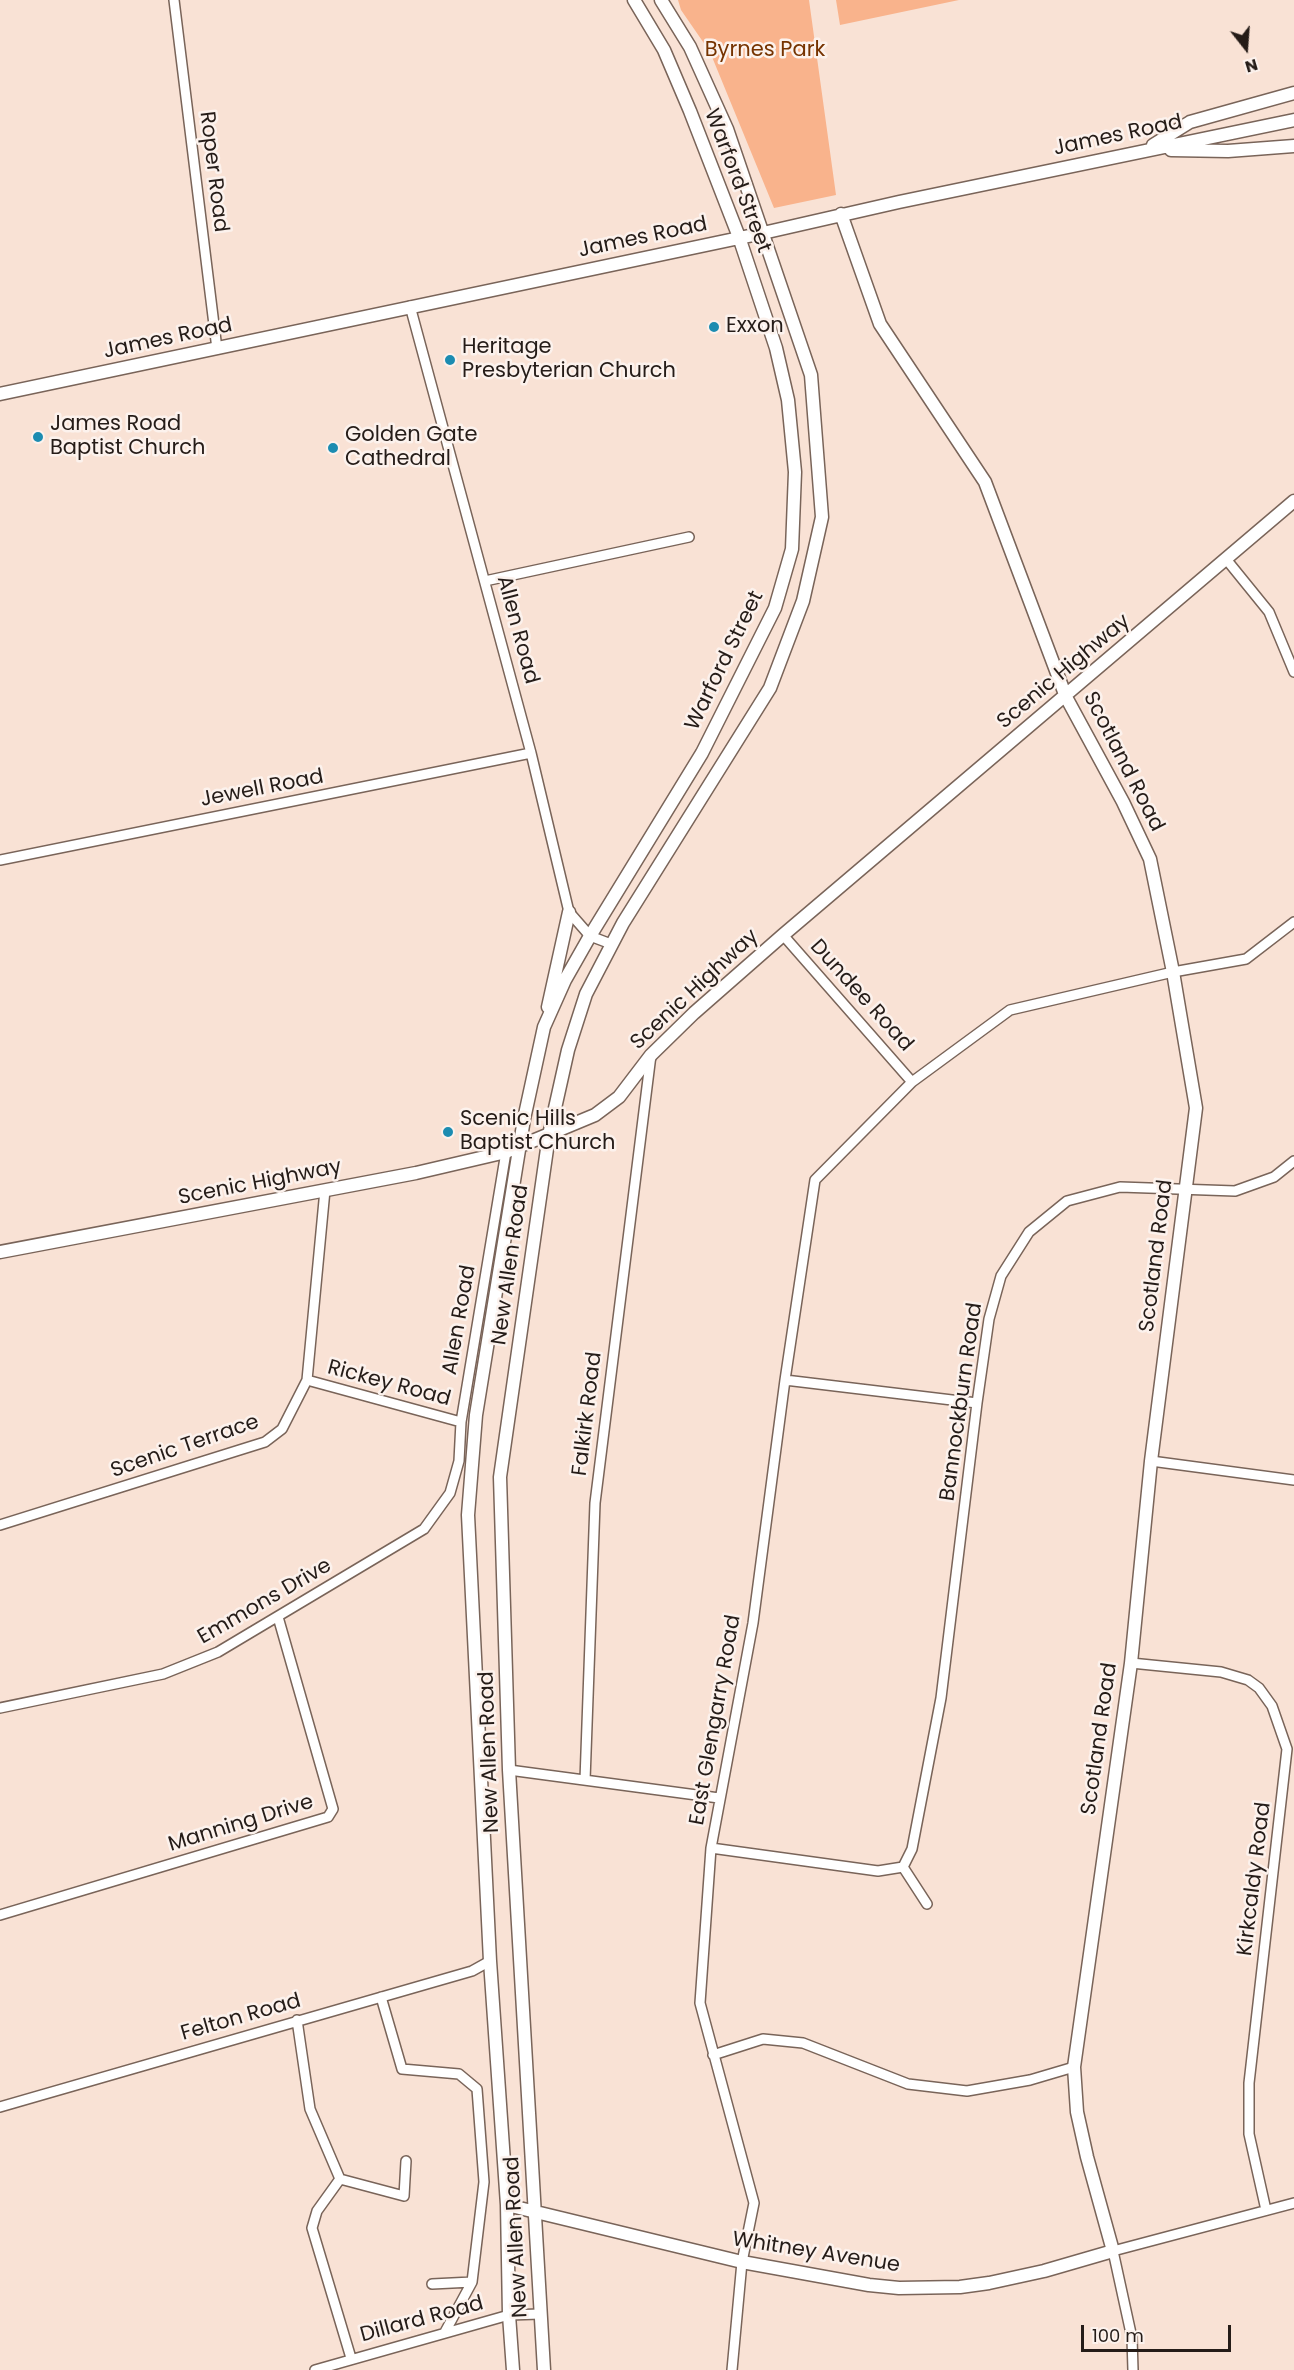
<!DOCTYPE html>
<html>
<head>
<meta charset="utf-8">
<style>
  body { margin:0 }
  #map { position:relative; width:1294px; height:2370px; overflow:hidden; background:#f9e2d5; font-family:Poppins,sans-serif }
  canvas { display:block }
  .north { position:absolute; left:1216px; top:18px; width:60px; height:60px; -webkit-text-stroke:4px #fcf2ed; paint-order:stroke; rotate:163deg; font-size:16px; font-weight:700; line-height:24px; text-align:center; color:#251c18 }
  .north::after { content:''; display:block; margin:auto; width:21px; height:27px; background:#251c18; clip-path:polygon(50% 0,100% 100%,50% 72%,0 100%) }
  .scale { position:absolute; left:1081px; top:2325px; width:150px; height:27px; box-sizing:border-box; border:3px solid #251c18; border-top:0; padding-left:8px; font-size:18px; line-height:21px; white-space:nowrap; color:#251c18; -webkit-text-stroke:4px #fcf2ed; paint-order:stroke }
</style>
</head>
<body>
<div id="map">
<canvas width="1294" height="2370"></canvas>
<div class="north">N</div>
<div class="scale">100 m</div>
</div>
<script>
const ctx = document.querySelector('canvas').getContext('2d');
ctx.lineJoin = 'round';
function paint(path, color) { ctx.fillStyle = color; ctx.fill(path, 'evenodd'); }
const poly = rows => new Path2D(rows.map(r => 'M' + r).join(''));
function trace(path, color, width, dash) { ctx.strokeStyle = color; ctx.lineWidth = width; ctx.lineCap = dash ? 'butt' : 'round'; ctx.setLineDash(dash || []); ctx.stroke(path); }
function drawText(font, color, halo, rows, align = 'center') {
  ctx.font = font + ' Poppins,sans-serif'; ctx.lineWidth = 5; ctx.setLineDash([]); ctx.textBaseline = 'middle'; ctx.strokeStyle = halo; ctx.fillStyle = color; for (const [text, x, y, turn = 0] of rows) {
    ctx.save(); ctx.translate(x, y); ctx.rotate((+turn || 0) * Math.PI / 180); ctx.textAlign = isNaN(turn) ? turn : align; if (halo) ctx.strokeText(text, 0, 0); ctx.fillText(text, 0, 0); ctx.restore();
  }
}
paint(poly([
  [678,0,809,0,836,195,774,208,710,52,681,10],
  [836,0,959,0,840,25]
]), '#f9b38c');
const street = poly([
  [174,0,217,349],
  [410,306,531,753,569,912,590,936,611,944],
  [1226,559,1269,612,1294,672],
  [485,581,689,537],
  [0,860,531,753],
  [783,935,912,1082],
  [307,1380,461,1422],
  [785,1380,977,1403],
  [1151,1461,1294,1480],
  [0,1525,265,1442,282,1429,307,1380,325,1190],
  [1131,1663,1221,1672,1248,1680,1259,1688,1272,1706,1287,1749,1249,2083,1249,2134,1266,2210],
  [0,1708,163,1674,218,1652,424,1529,450,1493,459,1461,461,1422,506,1152],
  [509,1770,719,1798],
  [585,1780,595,1503,651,1055],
  [711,1848,878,1871,903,1867,927,1904],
  [903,1867,912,1849,941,1698,977,1403,989,1319,1001,1276,1029,1232,1067,1201,1120,1187,1235,1191,1274,1177,1294,1161],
  [0,1915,328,1817,333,1809,278,1617],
  [381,1997,402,2069,459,2074,477,2089,484,2182,472,2282,445,2332],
  [297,2020,310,2109,340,2179],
  [713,2055,763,2039,803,2043,908,2084,967,2091,1030,2080,1074,2067],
  [0,2107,472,1971,490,1961],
  [340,2179,317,2211,312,2228,351,2358],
  [340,2179,404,2196,406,2161],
  [432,2284,472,2282],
  [315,2370,509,2315,540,2314],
  [732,2370,742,2262,754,2203,700,2003,711,1848,753,1623,785,1380,815,1180,912,1082,1010,1010,1173,972,1246,959,1294,922],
  [1133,2370,1132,2338,1113,2251,1294,2203]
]);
const secondary = poly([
  [1153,145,1190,122,1294,93],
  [1171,150,1228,151,1294,146],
  [0,394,763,233,899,202,1294,120],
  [548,1007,569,912],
  [0,1252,416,1173,506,1152,595,1115,619,1097,651,1055,694,1013,783,935,1294,501],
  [507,2205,742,2262,869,2285,899,2288,960,2287,989,2283,1044,2271,1113,2251,1087,2157,1077,2112,1074,2067,1131,1663,1151,1461,1196,1108,1173,972,1150,859,1123,802,1066,697,985,482,880,324,841,214],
  [513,2370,509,2315,507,2205,490,1961,468,1515,476,1415,524,1119,544,1027,565,980,590,936,702,753,775,608,792,549,795,472,788,400,776,348,739,237,690,111,664,50,634,0],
  [544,2370,509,1770,500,1477,549,1135,568,1050,586,994,623,923,770,688,803,601,822,517,811,375,727,129,690,47,661,0]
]);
trace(street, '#796459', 12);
trace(secondary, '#796459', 15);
trace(street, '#fff', 9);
trace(secondary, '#fff', 12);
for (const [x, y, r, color] of [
  [714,327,6,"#1c8cb1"],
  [450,360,6,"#1c8cb1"],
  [38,437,6,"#1c8cb1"],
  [333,448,6,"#1c8cb1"],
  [448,1132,6,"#1c8cb1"]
]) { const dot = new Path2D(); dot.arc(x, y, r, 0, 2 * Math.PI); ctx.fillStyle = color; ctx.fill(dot); trace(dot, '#fcf2ed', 2); }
drawText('21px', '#763300', '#fcf2ed', [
  ["Byrnes Park",765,51]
]);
drawText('21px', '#251c18', '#fcf2ed', [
  ["James Road",1118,136,-12],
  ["Roper Road",213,172,83],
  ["Warford Street",737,181,69],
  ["James Road",643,238,-12],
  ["James Road",168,339,-12],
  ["Allen Road",517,630,75],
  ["Warford Street",725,661,-64],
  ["Scenic Highway",1064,672,-40],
  ["Scotland Road",1123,762,63],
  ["Jewell Road",262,789,-11],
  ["Scenic Highway",695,990,-43],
  ["Dundee Road",861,996,48],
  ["Scenic Highway",260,1183,-11],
  ["Scotland Road",1157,1256,-83],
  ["New Allen Road",511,1265,-82],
  ["Allen Road",460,1320,-80],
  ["Rickey Road",389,1384,15],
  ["Bannockburn Road",962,1402,-82],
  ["Falkirk Road",588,1414,-83],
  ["Scenic Terrace",185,1447,-19],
  ["Emmons Drive",265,1602,-30],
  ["East Glengarry Road",716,1720,-80],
  ["Scotland Road",1100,1739,-82],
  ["New Allen Road",490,1752,-92],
  ["Manning Drive",241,1824,-17],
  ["Kirkcaldy Road",1255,1879,-83],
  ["Felton Road",241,2018,-16],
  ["New Allen Road",517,2237,-93],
  ["Whitney Avenue",816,2253,9],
  ["Dillard Road",422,2320,-15]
]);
drawText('21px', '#251c18', '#fcf2ed', [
  ["Exxon",726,327],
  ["Heritage",462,348],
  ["Presbyterian Church",462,372],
  ["James Road",50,425],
  ["Baptist Church",50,449],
  ["Golden Gate",345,436],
  ["Cathedral",345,460],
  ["Scenic Hills",460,1120],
  ["Baptist Church",460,1144]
], 'left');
</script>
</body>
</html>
